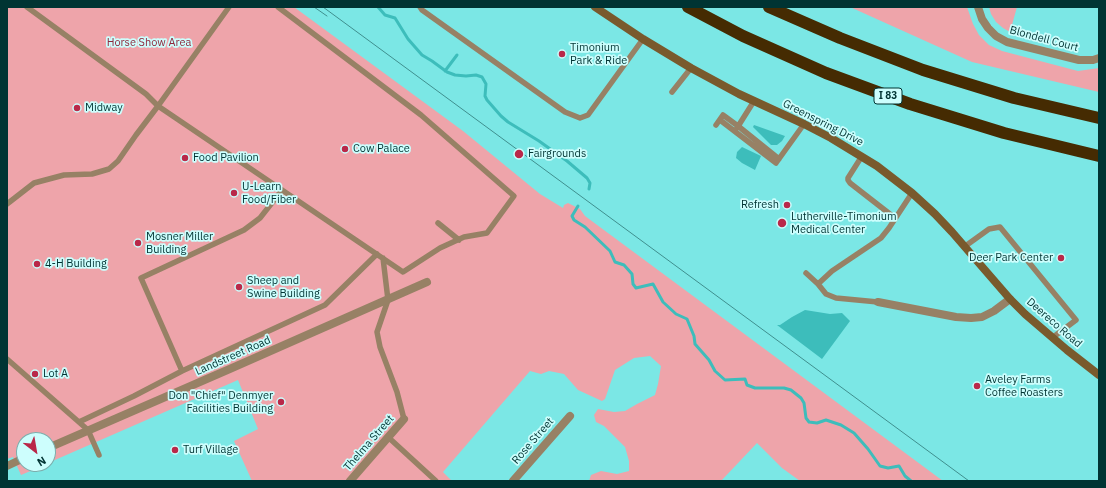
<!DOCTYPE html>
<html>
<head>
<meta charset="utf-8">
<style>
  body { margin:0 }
  #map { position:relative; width:1106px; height:488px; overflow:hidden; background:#7be7e5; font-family:"IBM Plex Sans",sans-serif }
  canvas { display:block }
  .frame { position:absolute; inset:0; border:8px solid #003433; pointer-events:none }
  .north { position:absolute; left:16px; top:432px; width:40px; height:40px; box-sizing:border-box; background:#cdfefd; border:1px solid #7badac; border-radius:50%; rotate:149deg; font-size:11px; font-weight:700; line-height:16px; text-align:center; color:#003433 }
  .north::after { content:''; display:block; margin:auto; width:14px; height:18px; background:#b92849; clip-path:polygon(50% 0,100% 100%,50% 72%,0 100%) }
</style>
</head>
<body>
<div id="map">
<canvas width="1106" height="488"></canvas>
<div class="frame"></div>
<div class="north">N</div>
</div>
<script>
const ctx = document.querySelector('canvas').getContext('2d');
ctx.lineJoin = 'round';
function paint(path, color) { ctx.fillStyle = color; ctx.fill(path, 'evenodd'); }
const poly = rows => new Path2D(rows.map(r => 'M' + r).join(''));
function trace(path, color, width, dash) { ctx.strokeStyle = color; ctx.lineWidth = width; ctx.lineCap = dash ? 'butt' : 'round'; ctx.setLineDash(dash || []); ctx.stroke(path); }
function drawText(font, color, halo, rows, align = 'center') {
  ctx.font = font + ' "IBM Plex Sans",sans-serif'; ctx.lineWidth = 3.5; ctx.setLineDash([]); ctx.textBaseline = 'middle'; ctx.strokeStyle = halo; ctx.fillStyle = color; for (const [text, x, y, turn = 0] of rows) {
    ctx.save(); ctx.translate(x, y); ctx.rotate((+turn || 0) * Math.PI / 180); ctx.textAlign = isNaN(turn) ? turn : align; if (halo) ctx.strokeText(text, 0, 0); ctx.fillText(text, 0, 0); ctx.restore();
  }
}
paint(poly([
  [7,7,294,7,463,131,540,194,563,208,564,205,568,203,580,209,585,216,943,481,800,481,782,468,757,443,721,481,589,481,591,475,601,471,617,474,629,471,629,461,625,447,604,426,596,422,594,415,598,409,614,412,625,411,637,404,655,395,658,384,661,366,650,356,634,358,615,370,605,399,602,401,578,390,564,374,549,371,541,374,530,371,443,472,452,481,252,481,234,441,258,429,238,380,48,463,48,440,24,440,24,464,47,464,21,475,13,457,7,459],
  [850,7,967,7,973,24,979,35,989,45,1002,51,1078,71,1099,68,1099,92,972,62],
  [989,7,1017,7,1010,32,1003,28,996,22,991,14]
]), '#eea4aa');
paint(poly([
  [754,125,785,136,782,141,777,145,771,145,753,127],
  [742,147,761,156,755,170,742,163,736,158,737,152],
  [805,310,830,314,842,313,850,321,822,359,777,325,780,325,792,317]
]), '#3dbdbb');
trace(poly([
  [378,7,385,15,395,18,408,39,422,55,432,61,447,72,455,75,466,76,476,75,482,77,486,84,485,96,487,100,501,116,508,122,539,141,567,161,587,178,590,183,589,189],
  [445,71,457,55],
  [578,206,572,216,574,220,585,227,610,251,615,262,624,265,632,274,633,284,636,288,653,284,663,302,676,314,687,319,694,336,695,344,709,360,715,371,725,380,745,379,747,385,755,388,784,388,791,390,801,398,804,403,806,418,809,422,817,423,826,420,841,425,854,433,868,449,880,466,888,468,899,466,905,476,911,481]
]), '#3dbdbb', 3);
trace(poly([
  [27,7,146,94,158,106,403,272,440,248,464,237,487,233,514,196,421,115,278,7],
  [420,7,422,10,565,112,580,118,588,115,643,39],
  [672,92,691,68],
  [720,120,776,163,804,124],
  [716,125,723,115,738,126,779,159],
  [737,128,754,101],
  [862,156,848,178,848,180,850,183,895,218],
  [7,204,34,183,64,175,92,174,109,169,118,161,136,135,158,106,229,7],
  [438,223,459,240],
  [964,247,989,229,1000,227,1076,320,1052,338],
  [383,258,388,300,377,332,380,347,397,392,404,419],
  [806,273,818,284,826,294,836,298,878,302],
  [818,284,832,271,881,238,889,228,912,193],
  [7,359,88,430,99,455],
  [182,371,141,278,244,230,260,218,282,190],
  [79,422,134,396,182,371,325,305,377,254],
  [388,437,436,481]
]), '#978165', 5.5);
trace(poly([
  [978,7,982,19,988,28,996,36,1007,42,1079,60,1093,60,1099,58],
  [878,302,956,317,971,318,982,317,994,311,1010,299],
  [48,448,232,368,427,282],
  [7,466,24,458],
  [350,481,404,419],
  [513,481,570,416]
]), '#978165', 8);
trace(poly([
  [595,7,643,39,691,68,739,94,804,124,831,138,877,166,912,193,935,214,952,232,1010,299,1025,314,1067,350,1099,375]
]), '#795a2d', 8);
trace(poly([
  [688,7,743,36,826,73,910,104,1004,133,1099,156],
  [769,7,840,38,923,70,1014,98,1099,118]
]), '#452b02', 12);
trace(poly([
  [314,7,327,16],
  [323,7,969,481]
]), '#3f8f8e', 1);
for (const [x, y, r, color] of [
  [562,54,4,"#b92849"],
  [77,108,4,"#b92849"],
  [345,149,4,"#b92849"],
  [519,154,5,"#b92849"],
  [185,158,4,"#b92849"],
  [234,193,4,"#b92849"],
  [787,205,4,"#b92849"],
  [782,223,5,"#b92849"],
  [138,243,4,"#b92849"],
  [1061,258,4,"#b92849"],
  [37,264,4,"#b92849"],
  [239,287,4,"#b92849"],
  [35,374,4,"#b92849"],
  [977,386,4,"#b92849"],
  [281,402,4,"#b92849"],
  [175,450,4,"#b92849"]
]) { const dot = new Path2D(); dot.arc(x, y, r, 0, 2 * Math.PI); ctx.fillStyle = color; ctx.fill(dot); trace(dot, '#cdfefd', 1.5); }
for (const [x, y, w] of [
  [888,96,28]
]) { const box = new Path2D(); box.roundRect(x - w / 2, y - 8, w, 16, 3); ctx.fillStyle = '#cdfefd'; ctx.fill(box); trace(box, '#003433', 1); }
drawText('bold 10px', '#003433', null, [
  ["I 83",888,96]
]);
drawText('11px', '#003433', '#cdfefd', [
  ["Blondell Court",1044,39,15],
  ["Greenspring Drive",823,123,27],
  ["Deereco Road",1054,323,41],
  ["Landstreet Road",233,356,-24],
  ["Rose Street",533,441,-49],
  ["Thelma Street",369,443,-49]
]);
drawText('11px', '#8f273b', '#cdfefd', [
  ["Horse Show Area",149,43]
]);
drawText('11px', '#003433', '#cdfefd', [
  ["Timonium",570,48],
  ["Park & Ride",570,61],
  ["Midway",85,108],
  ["Cow Palace",353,149],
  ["Fairgrounds",528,154],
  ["Food Pavilion",193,158],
  ["U-Learn",242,187],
  ["Food/Fiber",242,200],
  ["Refresh",779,205,"right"],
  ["Lutherville-Timonium",791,217],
  ["Medical Center",791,230],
  ["Mosner Miller",146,237],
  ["Building",146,250],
  ["Deer Park Center",1053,258,"right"],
  ["4-H Building",45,264],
  ["Sheep and",247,281],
  ["Swine Building",247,294],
  ["Lot A",43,374],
  ["Aveley Farms",985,380],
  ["Coffee Roasters",985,393],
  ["Don \"Chief\" Denmyer",273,396,"right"],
  ["Facilities Building",273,409,"right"],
  ["Turf Village",183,450]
], 'left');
</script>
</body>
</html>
